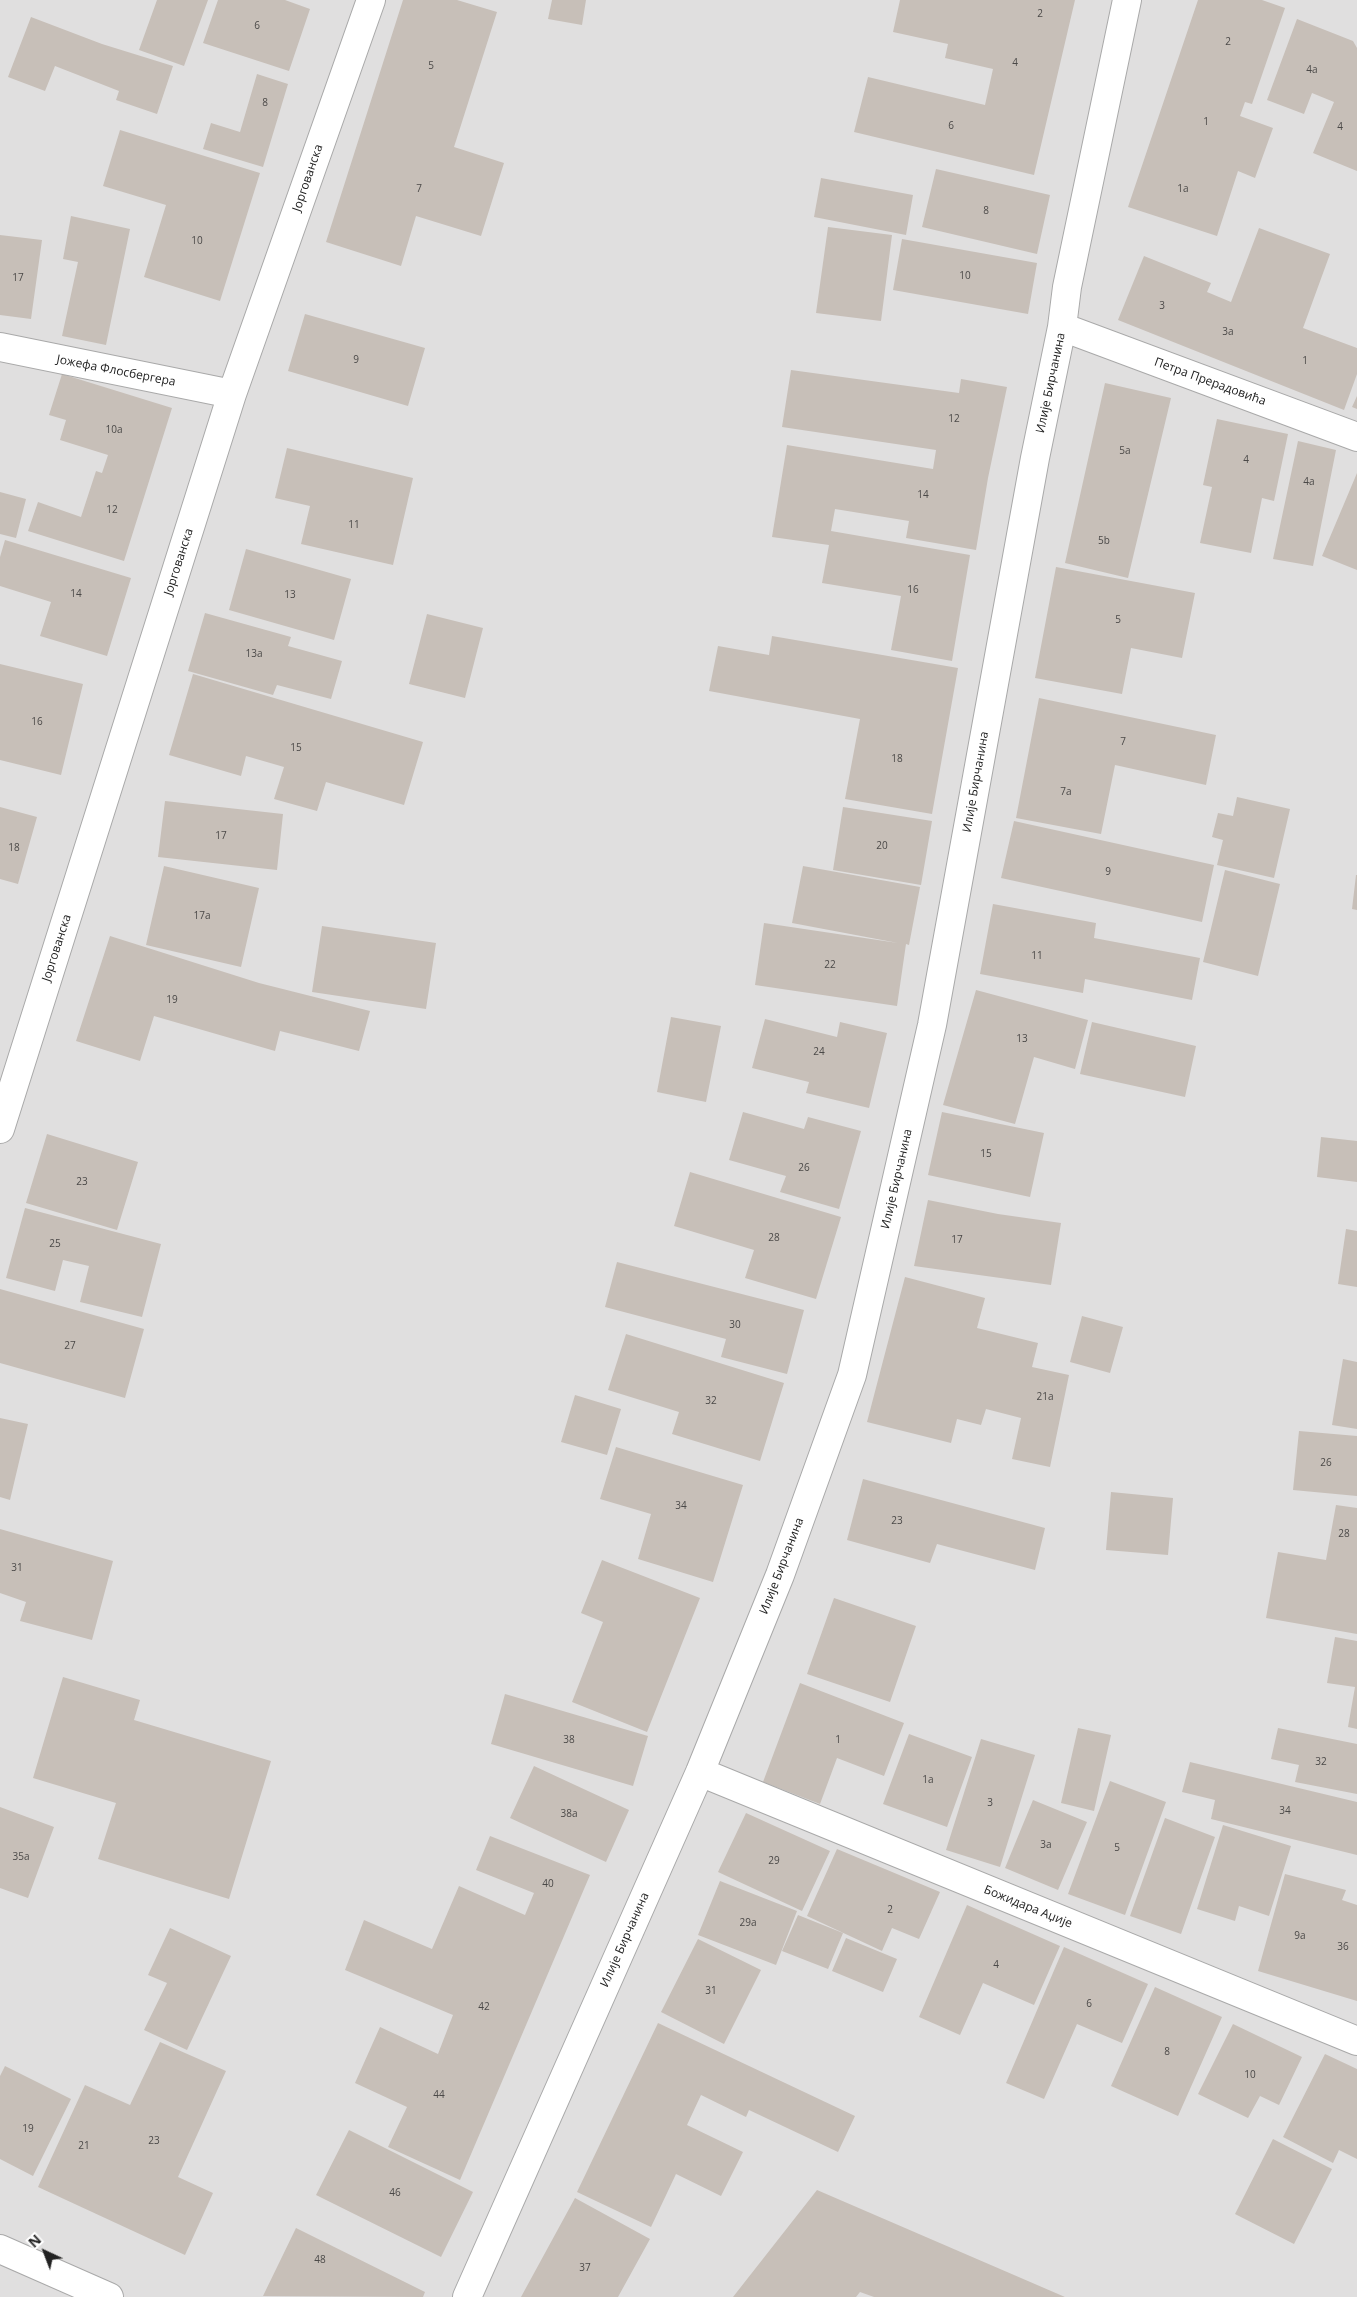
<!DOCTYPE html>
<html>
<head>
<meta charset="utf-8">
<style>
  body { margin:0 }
  #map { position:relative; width:1357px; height:2297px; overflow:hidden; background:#f2efe9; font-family:"Open Sans",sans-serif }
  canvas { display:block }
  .north { position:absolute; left:20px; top:2227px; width:50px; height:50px; -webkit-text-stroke:4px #fff; paint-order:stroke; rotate:317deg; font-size:14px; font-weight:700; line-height:20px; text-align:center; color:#222 }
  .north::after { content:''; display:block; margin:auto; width:18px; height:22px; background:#222; clip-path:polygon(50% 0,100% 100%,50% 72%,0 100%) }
</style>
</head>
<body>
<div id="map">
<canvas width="1357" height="2297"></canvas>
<div class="north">N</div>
</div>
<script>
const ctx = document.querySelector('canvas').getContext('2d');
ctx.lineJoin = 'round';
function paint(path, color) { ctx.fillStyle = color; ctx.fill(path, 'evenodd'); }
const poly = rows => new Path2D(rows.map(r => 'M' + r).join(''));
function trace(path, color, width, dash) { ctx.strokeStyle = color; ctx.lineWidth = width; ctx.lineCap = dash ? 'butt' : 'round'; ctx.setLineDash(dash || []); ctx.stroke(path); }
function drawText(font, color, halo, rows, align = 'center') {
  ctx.font = font + ' "Open Sans",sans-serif'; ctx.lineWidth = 4; ctx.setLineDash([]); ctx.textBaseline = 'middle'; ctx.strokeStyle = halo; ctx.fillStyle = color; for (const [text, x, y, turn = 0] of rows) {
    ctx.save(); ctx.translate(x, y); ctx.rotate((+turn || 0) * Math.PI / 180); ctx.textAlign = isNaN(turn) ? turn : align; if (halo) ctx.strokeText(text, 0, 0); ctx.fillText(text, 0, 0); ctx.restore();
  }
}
paint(poly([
  [0,0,1357,0,1357,2297,0,2297]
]), '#e0dfdf');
paint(poly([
  [157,0,208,0,184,66,139,50],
  [218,0,285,0,310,9,289,71,203,43],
  [403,0,457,0,497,12,454,147,504,163,481,236,416,216,401,266,326,242],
  [552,0,586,0,582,25,548,19],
  [900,0,1075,0,1034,175,854,132,868,77,985,105,993,69,945,58,948,44,893,32],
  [1198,0,1262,0,1285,8,1252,104,1245,102,1240,116,1273,128,1255,178,1238,171,1217,236,1128,207],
  [31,17,102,44,173,66,157,114,116,100,119,91,55,66,45,91,8,77],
  [1297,19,1353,41,1357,48,1357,171,1313,153,1334,102,1312,93,1304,114,1267,100],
  [257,74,288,84,263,167,203,149,211,123,240,132],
  [120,130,260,173,220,301,144,277,166,205,103,186],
  [936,169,1050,195,1037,254,922,227],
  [821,178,913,195,906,235,814,217],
  [71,216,130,229,106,345,62,336,78,262,63,259],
  [828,227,892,235,881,321,816,313],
  [1259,228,1330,254,1303,328,1357,348,1357,374,1344,410,1118,320,1144,256,1211,283,1207,292,1231,302],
  [0,235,42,240,31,319,0,315],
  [902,239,1037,263,1028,314,893,290],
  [305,314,425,348,408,406,288,371],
  [791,370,959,393,961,379,1007,387,988,478,976,550,906,538,909,521,835,509,831,531,970,555,952,661,891,650,901,596,822,583,829,545,772,537,787,445,933,469,936,450,782,427],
  [62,374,172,408,124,561,28,531,38,502,81,517,96,471,102,473,108,455,60,440,66,420,49,415],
  [1105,383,1171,398,1128,578,1065,563],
  [1357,396,1357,409,1352,407],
  [1217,419,1288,434,1274,501,1262,498,1251,553,1200,543,1212,487,1203,485],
  [1298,441,1336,450,1313,566,1273,559],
  [287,448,413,478,393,565,301,544,310,506,275,498],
  [1357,473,1357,570,1322,556],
  [0,492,26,499,16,538,0,534],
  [5,540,131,578,107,656,40,636,51,602,0,586,0,557],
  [246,549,351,579,334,640,229,610],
  [1056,567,1195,593,1182,658,1131,648,1122,694,1035,678],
  [205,613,291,637,288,646,342,661,331,699,277,685,273,695,188,671],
  [427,614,483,628,465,698,409,684],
  [772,636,958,668,932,814,845,799,860,719,709,691,718,646,769,655],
  [0,664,83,684,61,775,0,760],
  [193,674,423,742,404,805,326,782,317,811,274,799,284,767,246,756,241,776,169,755],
  [1039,698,1216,735,1206,785,1115,765,1101,834,1016,818],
  [1237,797,1290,809,1274,878,1217,865,1223,840,1212,837,1218,813,1233,816],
  [165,801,283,814,277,870,158,857],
  [0,807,37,817,18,884,0,879],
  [843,807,932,821,921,885,833,870],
  [1014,821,1214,865,1202,922,1001,878],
  [164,866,259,888,241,967,146,945],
  [803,866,920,887,909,945,906,944,897,1006,755,985,764,923,898,943,792,923],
  [1225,870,1280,884,1258,976,1203,962],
  [1356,875,1357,875,1357,910,1352,909],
  [993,904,1096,923,1094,938,1200,958,1192,1000,1085,979,1083,993,980,974],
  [322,926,436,943,426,1009,312,992],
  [110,936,259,983,370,1011,359,1051,280,1031,275,1051,154,1016,140,1061,76,1041],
  [976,990,1088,1020,1075,1069,1034,1057,1015,1124,943,1105],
  [671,1017,721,1026,706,1102,657,1092],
  [765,1019,837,1037,840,1022,887,1033,869,1108,806,1093,809,1082,752,1068],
  [1092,1022,1196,1046,1185,1097,1080,1074],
  [743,1112,804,1129,808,1117,861,1131,839,1209,780,1192,786,1176,729,1160],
  [942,1112,1044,1133,1030,1197,928,1175],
  [47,1134,138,1162,117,1230,26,1203],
  [1321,1137,1357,1141,1357,1182,1317,1177],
  [690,1172,841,1217,816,1299,745,1278,754,1250,674,1226],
  [928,1200,998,1214,1061,1223,1051,1285,914,1266],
  [25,1208,161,1244,142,1317,80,1302,89,1266,63,1260,55,1291,6,1278],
  [1346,1229,1357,1231,1357,1287,1338,1284],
  [617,1262,804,1310,787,1374,721,1357,726,1339,605,1307],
  [905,1277,985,1298,977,1328,1038,1343,1032,1367,1069,1375,1050,1467,1012,1459,1021,1418,986,1409,981,1425,957,1419,951,1443,867,1422],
  [0,1289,144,1329,125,1398,0,1363],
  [1082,1316,1123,1327,1110,1373,1070,1362],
  [626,1334,784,1383,760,1461,672,1434,679,1412,608,1390],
  [1343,1359,1357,1362,1357,1429,1332,1425],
  [575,1395,621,1409,607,1455,561,1442],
  [0,1418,28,1424,10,1500,0,1497],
  [1299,1431,1357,1436,1357,1496,1293,1490],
  [616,1447,743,1485,713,1582,638,1559,651,1514,600,1499],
  [863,1479,1045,1528,1035,1570,937,1544,930,1563,847,1540],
  [1111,1492,1173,1498,1168,1555,1106,1550],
  [1336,1505,1357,1508,1357,1634,1266,1618,1278,1552,1326,1560],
  [0,1529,113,1561,92,1640,20,1621,26,1602,0,1593],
  [602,1560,700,1598,647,1732,572,1702,603,1622,581,1613],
  [834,1598,916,1626,890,1702,807,1674],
  [1335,1637,1357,1641,1357,1729,1348,1727,1355,1687,1327,1683],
  [63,1677,140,1700,134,1720,271,1761,229,1899,98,1859,116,1803,33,1778],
  [800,1683,904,1723,884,1776,837,1758,820,1804,763,1782],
  [505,1694,648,1736,633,1786,491,1744],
  [1078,1728,1111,1735,1094,1811,1061,1803],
  [1278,1728,1357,1744,1357,1794,1295,1782,1299,1765,1271,1759],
  [909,1734,972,1757,947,1827,883,1804],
  [981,1739,1035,1755,1000,1867,946,1850],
  [1190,1762,1357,1802,1357,1855,1211,1819,1215,1800,1182,1792],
  [534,1766,629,1810,606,1862,510,1818],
  [1110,1781,1166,1802,1125,1915,1068,1894],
  [1033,1800,1087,1822,1058,1890,1005,1868],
  [0,1807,54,1827,28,1898,0,1888],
  [746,1813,830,1851,802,1911,718,1872],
  [1165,1818,1215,1837,1181,1934,1130,1916],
  [1223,1825,1291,1846,1269,1916,1239,1906,1235,1921,1197,1909],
  [490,1836,590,1875,460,2180,388,2147,407,2107,355,2083,380,2027,438,2054,453,2015,345,1970,364,1920,432,1949,459,1886,525,1915,534,1893,476,1870],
  [837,1849,940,1892,919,1939,892,1928,882,1951,807,1916],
  [1285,1874,1346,1890,1342,1900,1357,1905,1357,2001,1258,1971],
  [720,1881,797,1911,776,1965,698,1935],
  [967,1905,1060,1946,1034,2005,983,1983,960,2035,919,2017],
  [798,1915,843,1933,828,1969,782,1951],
  [170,1928,231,1956,187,2050,144,2030,167,1983,148,1975],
  [846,1938,897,1959,883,1992,832,1971],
  [698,1939,761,1970,724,2044,661,2012],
  [1064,1947,1148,1984,1122,2043,1077,2024,1044,2099,1006,2083],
  [1155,1987,1222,2017,1178,2116,1111,2086],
  [658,2023,855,2116,838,2152,749,2110,746,2117,701,2095,687,2125,743,2152,721,2196,676,2174,651,2227,577,2192],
  [1233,2024,1302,2057,1279,2105,1260,2096,1248,2118,1198,2094],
  [160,2042,226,2071,178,2177,213,2193,185,2255,38,2187,85,2085,130,2105],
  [1325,2054,1357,2069,1357,2159,1339,2150,1333,2163,1283,2137],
  [5,2066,71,2099,33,2176,0,2159,0,2076],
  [349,2130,473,2192,441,2257,316,2195],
  [1273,2139,1332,2169,1294,2244,1235,2214],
  [817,2190,1065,2297,874,2297,860,2292,856,2297,733,2297],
  [575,2198,650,2239,618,2297,521,2297],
  [296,2228,425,2292,423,2297,263,2296]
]), '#c7bfb8');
const minor = poly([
  [1062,327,1357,437],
  [0,347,232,394],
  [0,1129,232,394,371,0],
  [700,1772,1357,2041],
  [467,2297,700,1772,780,1575,852,1375,932,1025,1035,458,1062,327,1067,287,1127,0]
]);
const tertiary = poly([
  [0,2249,109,2297]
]);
trace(minor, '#a9a9a9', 30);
trace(tertiary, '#a9a9a9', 30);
trace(minor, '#fff', 28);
trace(tertiary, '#fff', 28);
drawText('10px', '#4b4948', null, [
  ["2",1040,14],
  ["6",257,26],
  ["2",1228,42],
  ["4",1015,63],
  ["5",431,66],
  ["4a",1312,70],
  ["8",265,103],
  ["1",1206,122],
  ["6",951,126],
  ["4",1340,127],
  ["7",419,189],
  ["1a",1183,189],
  ["8",986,211],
  ["10",197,241],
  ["10",965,276],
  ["17",18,278],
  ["3",1162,306],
  ["3a",1228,332],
  ["9",356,360],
  ["1",1305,361],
  ["12",954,419],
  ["10a",114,430],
  ["5a",1125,451],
  ["4",1246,460],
  ["4a",1309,482],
  ["14",923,495],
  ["12",112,510],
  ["11",354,525],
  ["5b",1104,541],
  ["16",913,590],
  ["14",76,594],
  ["13",290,595],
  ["5",1118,620],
  ["13a",254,654],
  ["16",37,722],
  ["7",1123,742],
  ["15",296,748],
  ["18",897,759],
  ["7a",1066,792],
  ["17",221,836],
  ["20",882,846],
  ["18",14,848],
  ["9",1108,872],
  ["17a",202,916],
  ["11",1037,956],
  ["22",830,965],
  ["19",172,1000],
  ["13",1022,1039],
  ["24",819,1052],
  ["15",986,1154],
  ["26",804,1168],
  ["23",82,1182],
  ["28",774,1238],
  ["17",957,1240],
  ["25",55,1244],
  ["30",735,1325],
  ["27",70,1346],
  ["21a",1045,1397],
  ["32",711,1401],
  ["26",1326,1463],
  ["34",681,1506],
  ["23",897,1521],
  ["28",1344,1534],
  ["31",17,1568],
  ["38",569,1740],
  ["1",838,1740],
  ["32",1321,1762],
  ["1a",928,1780],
  ["3",990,1803],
  ["34",1285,1811],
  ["38a",569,1814],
  ["3a",1046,1845],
  ["5",1117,1848],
  ["35a",21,1857],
  ["29",774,1861],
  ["40",548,1884],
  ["2",890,1910],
  ["29a",748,1923],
  ["9a",1300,1936],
  ["36",1343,1947],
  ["4",996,1965],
  ["31",711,1991],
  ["6",1089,2004],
  ["42",484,2007],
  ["8",1167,2052],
  ["10",1250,2075],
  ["44",439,2095],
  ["19",28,2129],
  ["23",154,2141],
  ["21",84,2146],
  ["46",395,2193],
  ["48",320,2260],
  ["37",585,2268]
]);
drawText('12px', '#222', '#fff', [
  ["Јоргованска",308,178,-71],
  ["Јожефа Флосбергера",116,371,11],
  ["Петра Прерадовића",1210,382,20],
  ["Илије Бирчанина",1051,383,-78],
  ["Јоргованска",179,562,-72],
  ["Илије Бирчанина",976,782,-80],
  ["Јоргованска",57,948,-72],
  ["Илије Бирчанина",897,1179,-77],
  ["Илије Бирчанина",782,1566,-69],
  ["Божидара Аџије",1028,1907,22],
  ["Илије Бирчанина",625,1940,-66]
]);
</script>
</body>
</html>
